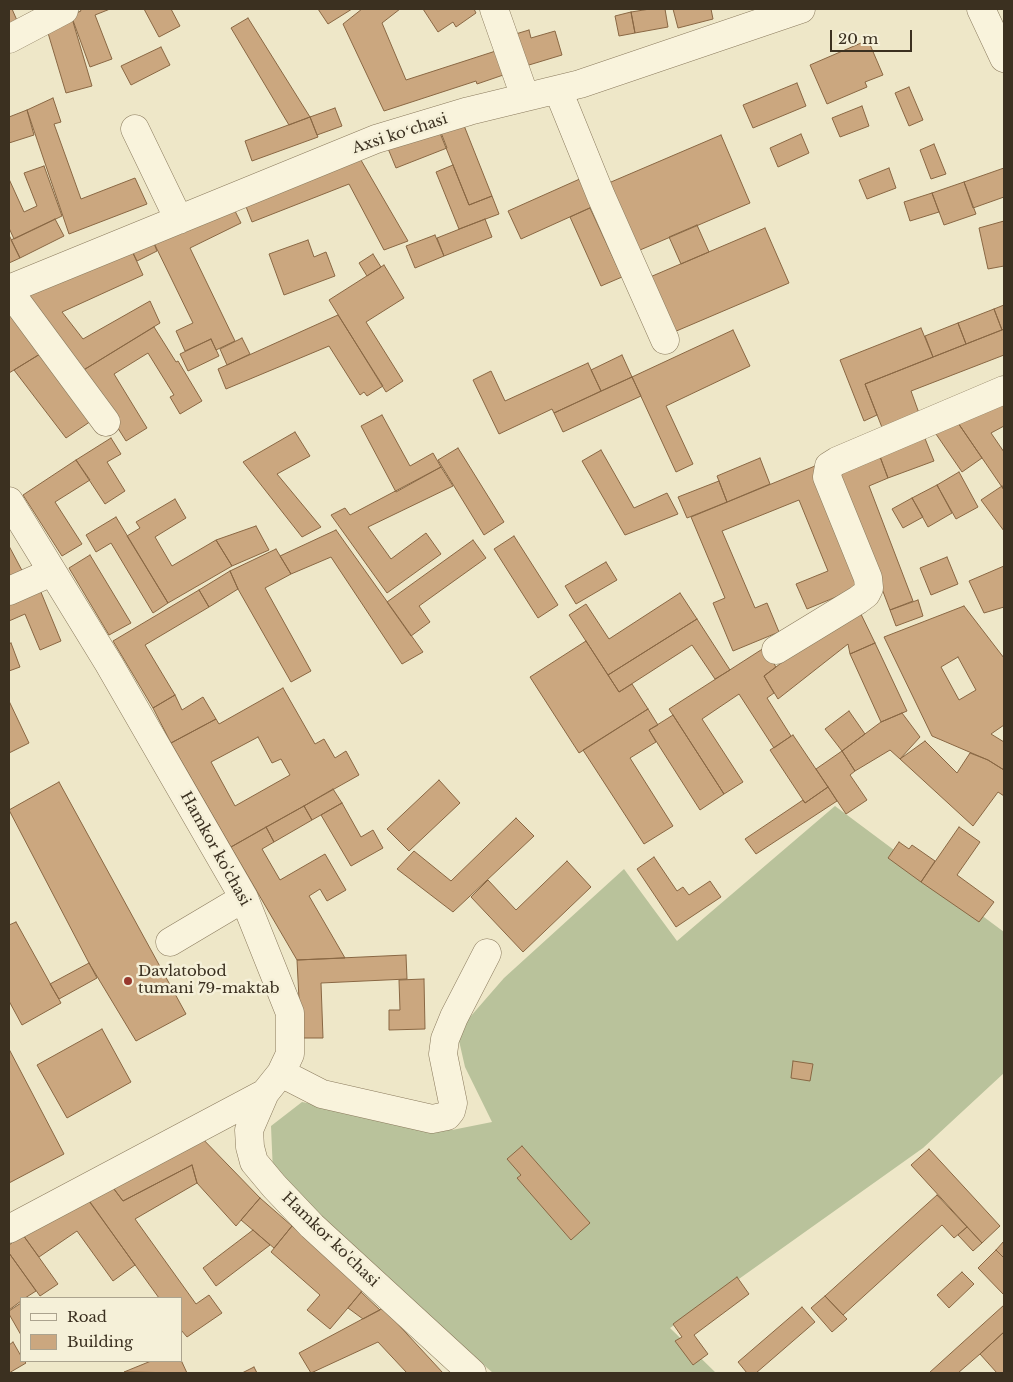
<!DOCTYPE html>
<html>
<head>
<meta charset="utf-8">
<style>
  body { margin:0 }
  #map { position:relative; width:1013px; height:1382px; overflow:hidden; background:#eee7c8; font-family:"Libre Baskerville",serif }
  canvas { display:block }
  .frame { position:absolute; inset:0; border:10px solid #3b3020; pointer-events:none }
  .legend { position:absolute; left:20px; top:1297px; width:162px; height:65px; box-sizing:border-box; background:#f5f0d8; border:1px solid #aba38e; margin:0; padding:6px 9px; list-style:none; font-size:15px; color:#3b3020 }
  .legend li { display:flex; align-items:center; gap:10px; height:25px }
  .legend b { width:25px; border:1px solid #aba38e }
  .scale { position:absolute; left:830px; top:30px; width:82px; height:22px; box-sizing:border-box; border:2px solid #3b3020; border-top:0; padding-left:6px; font-size:15px; line-height:18px; white-space:nowrap; color:#3b3020; -webkit-text-stroke:4px #f5f0d8; paint-order:stroke }
</style>
</head>
<body>
<div id="map">
<canvas width="1013" height="1382"></canvas>
<div class="frame"></div>
<ul class="legend">
<li><b style="height:6px;background:#f9f3dc"></b>Road</li>
<li><b style="height:14px;background:#cba77f"></b>Building</li>
</ul>
<div class="scale">20 m</div>
</div>
<script>
const ctx = document.querySelector('canvas').getContext('2d');
ctx.lineJoin = 'round';
function paint(path, color) { ctx.fillStyle = color; ctx.fill(path, 'evenodd'); }
const poly = rows => new Path2D(rows.map(r => 'M' + r).join(''));
function trace(path, color, width, dash) { ctx.strokeStyle = color; ctx.lineWidth = width; ctx.lineCap = dash ? 'butt' : 'round'; ctx.setLineDash(dash || []); ctx.stroke(path); }
function drawText(font, color, halo, rows, align = 'center') {
  ctx.font = font + ' "Libre Baskerville",serif'; ctx.lineWidth = 5; ctx.setLineDash([]); ctx.textBaseline = 'middle'; ctx.strokeStyle = halo; ctx.fillStyle = color; for (const [text, x, y, turn = 0] of rows) {
    ctx.save(); ctx.translate(x, y); ctx.rotate((+turn || 0) * Math.PI / 180); ctx.textAlign = isNaN(turn) ? turn : align; if (halo) ctx.strokeText(text, 0, 0); ctx.fillText(text, 0, 0); ctx.restore();
  }
}
paint(poly([
  [835,806,1004,932,1004,1073,923,1148,670,1328,716,1373,493,1373,410,1301,273,1173,271,1126,302,1102,452,1130,492,1122,465,1067,457,1032,504,978,624,869,677,941]
]), '#b9c29b');
const building = poly([
  [9,9,12,9,19,25,9,30,9,9],
  [80,9,110,9,95,15,112,59,90,67,71,15,81,11,80,9],
  [144,9,171,9,180,26,159,37,144,9],
  [318,9,352,9,328,24,318,9],
  [362,9,400,9,382,23,406,80,505,48,512,72,477,84,476,81,384,111,343,24,362,9],
  [423,9,474,9,476,13,456,27,453,22,438,32,423,9],
  [650,9,665,9,668,27,635,33,631,12,650,9],
  [673,9,711,9,713,19,678,28,673,9],
  [631,12,635,33,619,36,615,16,631,12],
  [71,15,92,86,66,93,45,23,71,15],
  [248,18,310,117,289,125,231,28,248,18],
  [529,30,531,38,555,31,562,55,519,68,509,36,529,30],
  [868,40,883,75,865,82,867,87,827,104,810,65,868,40],
  [161,47,170,65,131,85,121,66,161,47],
  [797,83,806,106,753,128,743,105,797,83],
  [909,87,923,120,909,126,895,93,909,87],
  [53,98,61,122,54,124,81,199,135,178,147,204,69,234,27,110,53,98],
  [862,106,869,126,840,137,832,118,862,106],
  [335,108,342,126,317,135,310,117,335,108],
  [27,110,34,135,9,143,9,117,27,110],
  [310,117,318,137,252,161,245,141,310,117],
  [463,123,492,196,469,205,440,133,463,123],
  [438,125,447,148,396,168,387,146,438,125],
  [801,134,809,153,778,167,770,148,801,134],
  [721,135,750,203,633,253,604,185,721,135],
  [934,144,946,174,931,179,920,150,934,144],
  [358,155,408,241,384,250,349,184,252,222,243,199,358,155],
  [453,165,469,205,492,196,499,214,459,229,436,172,453,165],
  [44,166,62,216,14,239,9,228,9,179,24,212,37,206,24,173,44,166],
  [889,168,896,188,867,199,859,180,889,168],
  [1004,168,1004,197,973,208,964,182,1004,168],
  [582,178,594,206,521,239,508,211,582,178],
  [964,182,976,214,944,225,932,193,964,182],
  [932,193,939,212,910,221,904,202,932,193],
  [231,203,241,223,190,248,235,341,216,350,211,339,185,351,176,331,193,323,153,241,231,203],
  [590,208,622,277,601,286,570,217,590,208],
  [55,219,64,236,20,258,11,240,55,219],
  [485,219,492,237,444,256,437,238,485,219],
  [1004,221,1004,266,988,269,979,228,1004,221],
  [697,225,709,252,681,264,669,237,697,225],
  [765,228,789,283,667,335,643,280,765,228],
  [9,235,20,258,9,263,9,235],
  [435,235,444,256,415,268,406,246,435,235],
  [308,240,314,257,326,252,335,276,284,295,269,254,308,240],
  [153,241,157,251,137,261,132,251,153,241],
  [132,251,143,275,62,312,83,339,150,301,160,323,77,374,20,299,132,251],
  [373,254,381,267,367,276,359,263,373,254],
  [384,265,404,298,366,322,403,381,386,392,329,300,384,265],
  [9,302,45,351,9,373,9,302],
  [1004,305,1004,329,1002,330,994,309,1004,305],
  [994,309,1002,330,966,344,958,323,994,309],
  [338,315,383,386,367,396,364,392,360,395,329,346,226,389,218,369,338,315],
  [958,323,966,344,933,357,925,336,958,323],
  [154,327,176,362,178,361,202,401,180,414,170,397,174,395,148,353,114,374,147,428,126,441,82,371,154,327],
  [921,328,933,357,865,384,877,415,864,421,840,360,921,328],
  [1004,329,1004,355,911,391,920,416,883,430,865,384,1004,329],
  [733,330,750,366,666,406,693,464,676,472,632,377,733,330],
  [242,338,250,354,227,365,220,349,242,338],
  [211,339,219,356,188,371,180,354,211,339],
  [45,351,97,417,66,438,14,370,45,351],
  [622,355,632,377,601,391,591,370,622,355],
  [588,363,601,391,554,413,552,409,499,434,473,380,491,371,505,401,588,363],
  [632,377,641,396,563,432,554,413,632,377],
  [1004,396,1004,426,991,433,1004,452,1004,490,956,420,1004,396],
  [382,415,410,466,433,453,441,467,396,492,361,426,382,415],
  [956,420,982,458,962,472,936,434,956,420],
  [295,432,310,456,277,474,321,527,302,537,243,462,295,432],
  [924,436,934,461,888,478,879,454,924,436],
  [111,438,121,454,107,462,125,491,105,504,76,460,111,438],
  [458,448,504,522,484,535,438,460,458,448],
  [601,450,634,508,667,493,678,514,625,535,582,461,601,450],
  [879,454,888,478,869,486,913,601,890,610,837,470,879,454],
  [760,458,770,484,727,502,717,476,760,458],
  [76,460,90,480,55,502,82,544,62,556,23,495,76,460],
  [815,466,865,585,807,609,796,584,828,571,799,500,722,531,755,608,767,603,779,632,733,651,713,603,725,598,691,517,815,466],
  [441,467,453,486,368,527,391,559,426,533,441,554,387,593,331,515,345,508,350,515,441,467],
  [959,472,978,507,956,519,937,485,959,472],
  [719,481,727,502,687,518,678,497,719,481],
  [937,485,952,513,928,527,912,498,937,485],
  [1002,486,1004,490,1004,531,981,500,1002,486],
  [912,498,923,517,903,528,892,509,912,498],
  [175,499,186,518,155,537,172,566,216,540,232,566,168,603,127,536,140,528,136,522,175,499],
  [116,517,168,603,153,613,111,543,96,552,86,535,116,517],
  [256,526,269,550,232,566,216,540,256,526],
  [336,530,423,652,402,664,331,557,291,574,280,556,336,530],
  [514,536,558,605,538,618,494,549,514,536],
  [473,540,486,558,419,606,430,622,411,636,387,602,473,540],
  [9,546,26,578,9,586,9,546],
  [276,549,291,574,265,588,311,671,291,682,238,589,230,571,276,549],
  [90,555,131,623,109,635,69,568,90,555],
  [947,557,958,584,931,595,920,568,947,557],
  [606,562,617,580,576,604,565,586,606,562],
  [1004,566,1004,607,984,613,969,581,1004,566],
  [230,571,238,589,209,607,199,590,230,571],
  [38,585,61,641,40,650,25,614,9,621,9,597,38,585],
  [199,590,209,607,145,645,175,695,153,708,113,641,199,590],
  [680,593,697,619,608,675,569,615,586,604,609,639,680,593],
  [918,600,923,616,896,626,890,610,918,600],
  [857,606,875,643,850,654,848,644,778,699,764,676,857,606],
  [964,606,1004,658,1004,725,991,734,1004,742,1004,770,988,760,932,736,884,637,964,606],
  [958,657,976,690,959,700,941,667,958,657],
  [697,619,730,670,715,679,692,645,619,692,608,675,697,619],
  [586,641,619,692,632,684,648,709,579,753,530,677,586,641],
  [11,643,20,667,9,671,9,644,11,643],
  [875,643,907,711,881,722,850,654,875,643],
  [764,648,776,667,764,676,774,693,767,698,791,736,774,748,739,694,702,719,743,782,724,794,669,709,764,648],
  [283,688,315,744,324,739,335,758,346,751,359,775,231,847,171,743,216,719,219,724,283,688],
  [258,737,272,763,281,759,290,775,235,806,211,762,258,737],
  [175,695,182,710,203,697,216,719,171,743,153,708,175,695],
  [9,701,29,743,9,753,9,701],
  [648,709,658,725,649,730,656,742,630,758,673,826,644,844,583,750,648,709],
  [849,711,865,734,842,751,825,729,849,711],
  [902,713,920,737,900,759,890,750,855,771,842,751,881,722,902,713],
  [673,715,724,794,700,810,649,730,673,715],
  [793,735,828,787,805,803,770,750,793,735],
  [925,741,957,773,970,753,988,760,1004,770,1004,796,998,792,973,826,900,759,925,741],
  [842,751,855,771,850,775,867,800,846,814,816,769,842,751],
  [439,780,460,803,409,851,387,829,439,780],
  [59,782,186,1014,136,1041,89,963,9,810,59,782],
  [828,787,837,801,756,854,745,839,803,800,805,803,828,787],
  [333,789,342,803,312,820,304,806,333,789],
  [342,803,361,837,373,830,383,848,351,866,321,815,342,803],
  [304,806,312,820,274,842,266,827,304,806],
  [516,818,534,836,453,912,397,869,414,851,451,881,516,818],
  [266,827,274,842,262,849,280,880,325,854,346,890,327,901,320,889,309,896,345,958,297,960,231,847,266,827],
  [959,827,980,842,957,875,994,902,979,922,921,882,959,827],
  [899,842,909,849,912,845,935,861,921,882,888,858,899,842],
  [654,857,677,891,683,887,689,895,710,881,721,897,676,927,637,869,654,857],
  [567,861,591,887,523,952,471,897,488,880,516,910,567,861],
  [16,922,61,1003,22,1025,9,1001,9,925,16,922],
  [406,955,407,979,321,983,323,1038,301,1038,297,960,406,955],
  [89,963,97,978,59,999,50,984,89,963],
  [424,979,425,1029,389,1030,389,1010,400,1010,399,980,424,979],
  [102,1029,131,1082,67,1118,37,1065,102,1029],
  [9,1049,64,1154,9,1183,9,1049],
  [793,1061,813,1064,810,1081,791,1078,793,1061],
  [197,1133,260,1198,236,1226,197,1183,192,1165,123,1201,108,1181,197,1133],
  [522,1146,590,1223,571,1240,517,1178,521,1175,507,1159,522,1146],
  [929,1149,1000,1226,982,1243,911,1165,929,1149],
  [192,1165,197,1183,135,1219,196,1304,209,1295,222,1313,187,1337,181,1330,181,1298,159,1298,86,1197,108,1181,123,1201,192,1165],
  [83,1192,135,1265,113,1281,77,1231,39,1257,23,1235,83,1192],
  [937,1195,967,1227,954,1238,942,1225,843,1315,825,1296,937,1195],
  [260,1198,292,1226,274,1248,241,1220,260,1198],
  [292,1226,364,1289,330,1329,307,1310,320,1295,271,1252,292,1226],
  [967,1227,982,1243,973,1251,958,1235,967,1227],
  [253,1230,270,1245,216,1286,203,1268,253,1230],
  [23,1235,58,1284,40,1296,9,1253,9,1245,23,1235],
  [1004,1241,1004,1258,996,1250,1004,1241],
  [996,1250,1004,1258,1004,1295,978,1268,996,1250],
  [9,1253,36,1291,25,1298,21,1298,21,1301,9,1310,9,1253],
  [962,1272,974,1284,949,1308,937,1295,962,1272],
  [737,1277,749,1294,694,1335,708,1354,693,1365,675,1341,682,1337,673,1324,737,1277],
  [361,1292,380,1310,363,1319,348,1308,361,1292],
  [825,1296,847,1319,832,1332,811,1308,825,1296],
  [21,1303,21,1335,9,1314,9,1311,21,1303],
  [1004,1305,1004,1332,980,1354,958,1373,929,1373,1004,1305],
  [802,1307,815,1322,756,1373,747,1373,738,1362,802,1307],
  [383,1308,443,1373,407,1373,378,1342,311,1373,299,1353,383,1308],
  [1004,1332,1004,1373,997,1373,980,1354,1004,1332],
  [13,1342,21,1356,21,1361,24,1361,26,1363,9,1373,9,1345,13,1342],
  [181,1360,187,1373,124,1372,151,1361,181,1360],
  [254,1367,257,1373,242,1373,254,1367]
]);
paint(building, '#cba77f');
trace(building, '#896743', 1);
const minor = poly([
  [494,9,525,97],
  [981,9,1004,58],
  [9,39,64,10],
  [558,90,601,196,665,340],
  [135,129,179,220],
  [9,289,376,139,469,111,580,84,801,9],
  [9,291,106,422],
  [9,501,109,664,244,898,290,1013,290,1054,281,1073,265,1093,249,1130,250,1147,254,1162,274,1186,312,1226,472,1373],
  [9,591,52,572],
  [776,650,858,600,866,594,869,588,868,578,827,477,829,466,837,461,1004,390],
  [170,942,244,898],
  [281,1073,322,1094,432,1119,447,1116,451,1111,453,1103,443,1054,445,1039,454,1017,487,953],
  [9,1229,265,1093]
]);
trace(minor, '#8a7a5d', 29);
trace(minor, '#f9f3dc', 28);
for (const [x, y, r, color] of [
  [128,981,5,"#98392e"]
]) { const dot = new Path2D(); dot.arc(x, y, r, 0, 2 * Math.PI); ctx.fillStyle = color; ctx.fill(dot); trace(dot, '#f5f0d8', 2); }
drawText('15px', '#3b3020', '#f5f0d8', [
  ["Axsi koʻchasi",400,134,-18],
  ["Hamkor ko'chasi",215,849,61],
  ["Hamkor ko'chasi",330,1240,44]
]);
drawText('15px', '#3b3020', '#f5f0d8', [
  ["Davlatobod",138,972],
  ["tumani 79-maktab",138,989]
], 'left');
</script>
</body>
</html>
